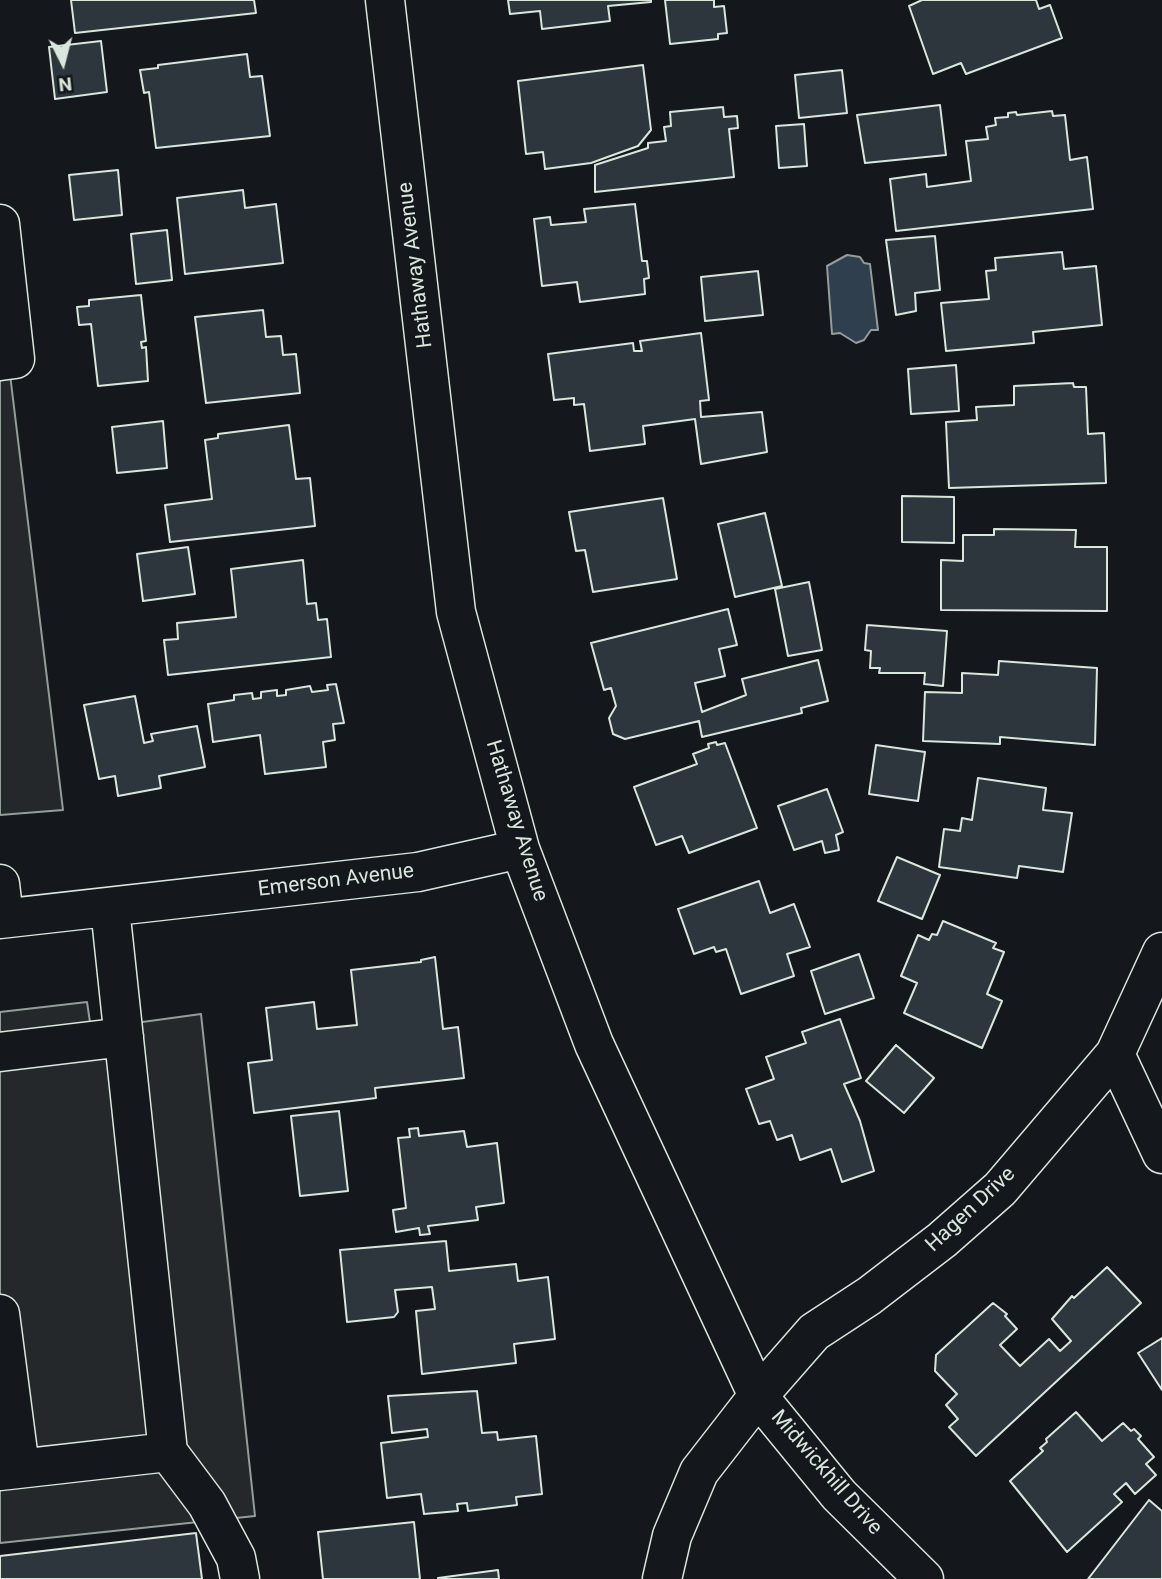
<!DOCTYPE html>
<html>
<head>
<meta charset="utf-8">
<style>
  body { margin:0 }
  #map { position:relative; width:1162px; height:1579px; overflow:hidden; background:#14181c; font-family:Roboto,sans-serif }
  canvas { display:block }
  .north { position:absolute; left:28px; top:28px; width:70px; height:70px; -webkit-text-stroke:5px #14181c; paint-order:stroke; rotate:174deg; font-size:19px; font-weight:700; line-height:28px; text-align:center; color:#d8e6dc }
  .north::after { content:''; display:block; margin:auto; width:24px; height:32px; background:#d8e6dc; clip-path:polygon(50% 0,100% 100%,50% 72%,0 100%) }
</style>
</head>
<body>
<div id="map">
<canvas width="1162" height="1579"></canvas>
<div class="north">N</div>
</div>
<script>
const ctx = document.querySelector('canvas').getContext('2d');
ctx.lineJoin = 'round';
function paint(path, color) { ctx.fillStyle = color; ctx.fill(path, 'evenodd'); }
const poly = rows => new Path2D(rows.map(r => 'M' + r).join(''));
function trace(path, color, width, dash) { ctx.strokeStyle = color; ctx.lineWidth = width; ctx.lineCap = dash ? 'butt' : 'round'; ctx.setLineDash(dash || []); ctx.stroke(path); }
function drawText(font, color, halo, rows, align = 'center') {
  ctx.font = font + ' Roboto,sans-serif'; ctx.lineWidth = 5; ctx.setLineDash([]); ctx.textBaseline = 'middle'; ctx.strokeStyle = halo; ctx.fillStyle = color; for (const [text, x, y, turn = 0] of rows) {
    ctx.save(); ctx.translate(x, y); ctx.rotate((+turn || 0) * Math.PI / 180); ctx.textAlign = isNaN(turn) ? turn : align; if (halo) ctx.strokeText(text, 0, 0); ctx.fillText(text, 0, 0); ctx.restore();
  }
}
const parking = poly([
  [0,292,63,810,0,815,0,292],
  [87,1002,91,1029,201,1014,255,1516,0,1543,0,1012,87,1002]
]);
paint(parking, '#24282b');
trace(parking, '#939e99', 2);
const water = poly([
  [847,255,860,257,864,263,870,264,878,330,871,330,864,340,856,343,840,333,832,334,827,266,847,255]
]);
paint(water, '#2f3f4d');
trace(water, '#939e99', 2);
const building = poly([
  [71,0,254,0,256,13,75,33,71,0],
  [508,0,651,0,651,2,608,6,610,21,542,29,540,11,510,14,508,0],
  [665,0,714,0,714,7,724,6,727,33,718,34,718,39,670,44,665,0],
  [922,0,1036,0,1039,9,1050,5,1062,38,966,74,961,63,933,74,909,6,922,0],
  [101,41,107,92,55,99,49,47,101,41],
  [247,54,250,77,262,76,270,136,156,148,149,92,144,93,140,70,158,68,158,65,247,54],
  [643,65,651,130,638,146,591,163,545,169,543,152,526,154,518,81,643,65],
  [842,70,847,113,799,118,795,75,842,70],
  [940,105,946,155,865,163,857,115,940,105],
  [723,107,724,117,737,116,738,128,729,129,734,177,595,192,595,165,648,148,648,143,666,141,664,127,671,126,670,112,723,107],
  [1052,111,1053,116,1065,115,1070,160,1087,157,1093,209,896,231,890,179,926,174,927,187,971,181,966,141,988,139,986,127,996,125,995,118,1008,117,1008,113,1016,112,1017,115,1052,111],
  [804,124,807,166,779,168,776,126,804,124],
  [118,170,122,215,74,220,69,175,118,170],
  [243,190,245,208,276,204,283,263,185,274,177,198,243,190],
  [635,204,642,261,647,261,649,278,644,279,645,294,580,302,577,282,542,286,534,219,550,217,551,225,586,222,584,209,635,204],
  [167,230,172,280,136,284,131,234,167,230],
  [935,236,940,290,915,293,916,311,896,315,886,240,935,236],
  [1062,252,1064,269,1096,266,1102,325,1033,332,1034,343,946,351,941,303,989,299,986,271,996,270,995,258,1062,252],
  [758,271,763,315,705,321,701,277,758,271],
  [141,295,146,341,141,342,142,348,146,347,148,381,98,386,91,324,79,325,77,307,89,306,89,300,141,295],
  [263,310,266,337,281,336,283,355,296,354,300,393,206,403,195,317,263,310],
  [701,333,709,400,700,401,701,417,762,412,767,452,701,464,695,419,643,426,645,444,590,451,584,404,574,405,574,398,554,400,548,354,633,343,634,351,642,351,640,341,701,333],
  [956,365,959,411,911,414,908,369,956,365],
  [1073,383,1074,387,1086,387,1088,434,1104,433,1106,483,949,488,946,422,977,420,976,407,1014,405,1014,386,1073,383],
  [163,421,167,468,117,473,112,427,163,421],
  [289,425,296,479,310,478,315,526,170,542,165,505,212,499,205,440,218,438,218,434,289,425],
  [902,496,954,497,954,543,902,542,902,496],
  [663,498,677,579,593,592,585,550,576,551,569,512,663,498],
  [765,513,782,586,735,597,718,524,765,513],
  [994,529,1076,530,1075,547,1107,547,1107,611,941,610,941,560,963,561,963,535,994,535,994,529],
  [188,547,195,594,143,601,137,554,188,547],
  [303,560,307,604,316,603,318,620,327,619,331,657,168,675,164,640,178,639,177,623,236,617,231,569,303,560],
  [809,582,822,650,788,656,775,589,809,582],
  [728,609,737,645,719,649,725,676,695,683,702,712,746,695,742,679,818,660,828,701,801,708,802,713,702,737,699,721,625,739,613,734,609,718,616,706,611,688,604,690,591,643,728,609],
  [867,625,947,631,943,686,924,684,925,673,879,673,880,668,870,668,871,651,865,650,867,625],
  [999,661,1097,668,1095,745,1000,737,1000,744,923,741,925,692,962,693,962,673,998,675,999,661],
  [336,684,344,723,333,724,335,740,323,742,326,767,265,774,260,735,213,742,208,704,234,700,234,695,252,693,253,699,261,698,261,692,277,690,277,696,286,695,286,690,310,686,312,692,328,690,327,685,336,684],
  [135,696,144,743,153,741,151,734,197,726,205,767,159,776,161,788,118,796,115,776,99,779,84,705,135,696],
  [716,742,717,745,725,743,757,828,689,853,682,836,656,845,634,787,697,764,693,754,709,748,708,744,716,742],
  [876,745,925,752,918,801,869,794,876,745],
  [978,778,1046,788,1043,810,1072,813,1063,872,1019,866,1017,878,939,867,944,829,960,831,962,818,972,820,978,778],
  [827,789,843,832,836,835,839,850,825,853,822,841,794,850,778,806,827,789],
  [897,857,940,875,922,919,878,901,897,857],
  [759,881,770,913,794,904,810,947,787,954,794,976,741,994,726,949,716,952,714,947,694,954,678,909,759,881],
  [943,921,996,943,993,948,1004,952,987,994,1002,1001,982,1048,904,1013,917,983,901,976,918,935,929,940,932,934,937,935,943,921],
  [859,954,874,998,825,1014,811,971,859,954],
  [435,957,443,1029,458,1027,464,1078,375,1088,376,1098,254,1113,248,1063,272,1060,266,1008,314,1002,317,1029,357,1025,351,970,421,962,421,960,435,957],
  [840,1019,861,1078,844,1084,860,1121,874,1171,842,1182,831,1149,800,1160,792,1135,777,1140,770,1121,759,1124,746,1089,774,1079,766,1057,806,1043,802,1032,840,1019],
  [896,1045,934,1078,904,1113,866,1081,896,1045],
  [339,1111,348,1191,300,1196,291,1116,339,1111],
  [418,1128,419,1136,464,1131,467,1147,497,1143,504,1203,476,1207,478,1220,428,1226,430,1234,420,1235,419,1228,396,1232,393,1210,406,1208,398,1138,410,1137,409,1129,418,1128],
  [446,1241,449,1271,516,1264,518,1281,548,1277,555,1339,514,1344,516,1363,422,1374,416,1311,435,1309,432,1287,395,1290,398,1312,394,1317,347,1322,340,1250,446,1241],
  [1107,1267,1141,1303,976,1456,949,1427,958,1419,946,1405,957,1394,935,1371,936,1355,993,1303,1007,1314,1005,1316,1017,1329,1000,1345,1020,1366,1049,1339,1060,1351,1071,1341,1052,1319,1072,1296,1074,1298,1107,1267],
  [1162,1338,1162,1390,1138,1353,1162,1338],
  [477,1391,482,1433,497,1432,498,1440,536,1436,542,1494,516,1497,517,1505,468,1511,467,1503,457,1504,458,1511,424,1514,421,1494,387,1498,381,1443,428,1437,427,1429,392,1433,388,1396,477,1391],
  [1076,1412,1102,1441,1123,1423,1131,1431,1134,1429,1141,1436,1138,1439,1154,1457,1146,1464,1156,1475,1135,1494,1126,1483,1114,1494,1122,1502,1067,1552,1010,1481,1043,1451,1040,1448,1047,1442,1046,1439,1076,1412],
  [1149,1500,1162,1511,1162,1579,1088,1579,1149,1500],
  [414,1522,420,1579,323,1579,318,1532,414,1522],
  [196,1533,202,1579,0,1579,0,1556,196,1533],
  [498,1570,499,1579,438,1579,438,1578,498,1570]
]);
paint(building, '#2c363c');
trace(building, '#d8e6dc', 2);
const minor = poly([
  [385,0,456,612,520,849,594,1044,758,1396,699,1472,672,1536,662,1579],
  [0,224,15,359,0,361],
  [0,884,4,918],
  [0,919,418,872,520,849],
  [0,1052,124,1037],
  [1115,1054,1162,1154],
  [0,1314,20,1468],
  [168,1452,207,1504,236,1558,240,1579],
  [0,1471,168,1452,110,908],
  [924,1579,839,1495,758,1396,814,1332,869,1296,942,1240,1000,1189,1115,1054,1162,952]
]);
trace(minor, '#d8e6dc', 41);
trace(minor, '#14181c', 38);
drawText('21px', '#d8e6dc', '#14181c', [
  ["Hathaway Avenue",416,265,-97],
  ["Hathaway Avenue",516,821,73],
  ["Emerson Avenue",336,881,-7],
  ["Hagen Drive",971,1210,-43],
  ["Midwickhill Drive",826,1473,49]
]);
</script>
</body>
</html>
